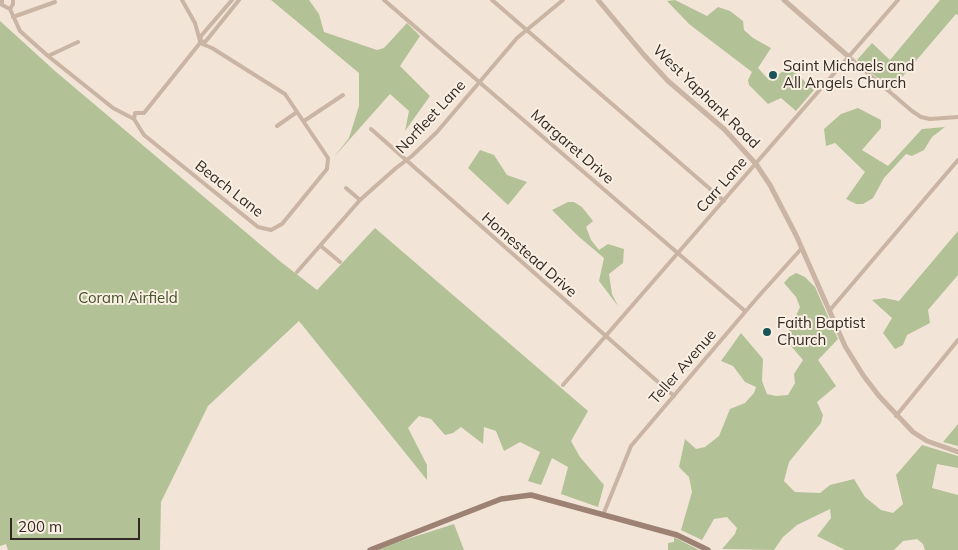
<!DOCTYPE html>
<html>
<head>
<meta charset="utf-8">
<style>
  body { margin:0 }
  #map { position:relative; width:958px; height:550px; overflow:hidden; background:#f2e5d7; font-family:Mulish,sans-serif }
  canvas { display:block }
  .scale { position:absolute; left:10px; top:518px; width:130px; height:22px; box-sizing:border-box; border:2px solid #342a25; border-top:0; padding-left:6px; font-size:15px; line-height:18px; white-space:nowrap; color:#342a25; -webkit-text-stroke:4px #faefe3; paint-order:stroke }
</style>
</head>
<body>
<div id="map">
<canvas width="958" height="550"></canvas>
<div class="scale">200 m</div>
</div>
<script>
const ctx = document.querySelector('canvas').getContext('2d');
ctx.lineJoin = 'round';
function paint(path, color) { ctx.fillStyle = color; ctx.fill(path, 'evenodd'); }
const poly = rows => new Path2D(rows.map(r => 'M' + r).join(''));
function trace(path, color, width, dash) { ctx.strokeStyle = color; ctx.lineWidth = width; ctx.lineCap = dash ? 'butt' : 'round'; ctx.setLineDash(dash || []); ctx.stroke(path); }
function drawText(font, color, halo, rows, align = 'center') {
  ctx.font = font + ' Mulish,sans-serif'; ctx.lineWidth = 4; ctx.setLineDash([]); ctx.textBaseline = 'middle'; ctx.strokeStyle = halo; ctx.fillStyle = color; for (const [text, x, y, turn = 0] of rows) {
    ctx.save(); ctx.translate(x, y); ctx.rotate((+turn || 0) * Math.PI / 180); ctx.textAlign = isNaN(turn) ? turn : align; if (halo) ctx.strokeText(text, 0, 0); ctx.fillText(text, 0, 0); ctx.restore();
  }
}
paint(poly([
  [271,0,309,0,319,14,324,32,377,50,384,48,407,23,420,36,400,66,430,96,405,131,409,111,390,94,334,157,349,138,359,106,359,73],
  [675,0,707,16,718,7,730,11,743,21,744,30,753,38,771,48,758,68,769,80,787,69,797,74,814,90,796,111,781,98,768,104,749,85,748,80,752,72,689,24,667,1],
  [940,0,958,0,958,15,956,14,891,90,857,60,872,43,890,60],
  [0,21,55,71,281,262,317,290,375,228,588,411,571,441,580,457,604,485,598,507,561,494,568,467,552,458,541,485,528,481,540,452,520,442,504,451,496,431,484,427,483,444,461,427,453,433,445,435,431,419,419,416,408,428,427,465,427,480,299,321,208,406,161,502,160,550,8,550,6,544,0,546],
  [858,108,881,120,881,128,862,150,888,166,922,129,945,127,932,137,924,150,912,156,906,154,884,178,873,198,863,204,856,204,846,199,865,172,835,143,826,146,824,129,841,114],
  [480,150,494,155,507,175,527,182,508,205,468,168],
  [568,202,574,202,582,207,593,221,586,227,591,240,599,250,608,244,624,249,623,263,609,274,612,294,618,306,599,281,604,258,578,236,552,210],
  [958,231,958,275,928,310,930,323,907,335,903,345,895,349,883,333,892,318,872,300,884,298,899,301],
  [796,273,805,277,815,287,838,339,818,360,836,386,817,402,823,415,821,423,789,462,784,481,795,492,820,493,830,485,854,479,865,497,881,510,893,513,903,504,896,475,922,445,958,456,958,468,937,464,932,488,958,495,958,550,925,550,923,544,917,539,903,541,894,550,845,550,817,536,831,518,830,509,797,525,783,537,774,550,722,549,735,534,737,528,727,517,714,519,702,540,681,530,692,492,689,477,679,467,685,439,696,449,705,447,719,436,730,409,745,403,754,393,756,387,745,382,733,366,721,361,741,333,763,359,762,381,767,394,776,396,788,395,795,383,794,374,803,360,785,339,800,307,796,297,784,283,789,277],
  [958,424,958,446,943,442],
  [454,524,464,550,373,550],
  [674,537,699,550,668,550,668,543,674,542]
]), '#b3c197');
trace(poly([
  [2,0,2,5,10,9,20,31,48,56,113,108,134,119,144,135,258,227,271,230,282,224,327,169,328,158,285,94,212,48,200,43],
  [182,0,195,23,200,41],
  [384,0,745,311],
  [492,0,724,201],
  [10,9,13,4,13,0],
  [13,17,55,2],
  [200,43,201,36,232,0],
  [48,56,78,42],
  [849,57,912,111,921,117,930,119,958,117],
  [134,119,135,113,144,113,200,43,206,41,239,0],
  [304,121,343,95],
  [277,126,297,112],
  [371,129,674,396],
  [346,188,360,200],
  [321,246,340,262],
  [297,272,360,200,396,168,412,156,437,132,517,38,563,0],
  [830,310,958,160],
  [563,385,898,0],
  [896,416,958,340],
  [603,515,631,446,757,298,802,248]
]), '#cab4a3', 4);
trace(poly([
  [598,0,644,55,668,81,724,129,756,164,770,185,796,235,845,346,863,375,879,396,913,432,927,441,958,452],
  [784,0,849,57]
]), '#cab4a3', 5);
trace(poly([
  [370,550,501,499,531,495,677,535,708,550]
]), '#9d8274', 5.5);
for (const [x, y, r, color] of [
  [773,75,5,"#195457"],
  [767,332,5,"#195457"]
]) { const dot = new Path2D(); dot.arc(x, y, r, 0, 2 * Math.PI); ctx.fillStyle = color; ctx.fill(dot); trace(dot, '#faefe3', 2); }
drawText('15px', '#342a25', '#faefe3', [
  ["Saint Michaels and",783,66],
  ["All Angels Church",783,83],
  ["Faith Baptist",777,323],
  ["Church",777,340]
], 'left');
drawText('15px', '#342a25', '#faefe3', [
  ["West Yaphank Road",706,97,44],
  ["Norfleet Lane",431,117,-47],
  ["Margaret Drive",572,147,41],
  ["Carr Lane",722,185,-49],
  ["Beach Lane",229,189,38],
  ["Homestead Drive",529,255,41],
  ["Teller Avenue",683,367,-49]
]);
drawText('15px', '#445328', '#faefe3', [
  ["Coram Airfield",128,298]
]);
</script>
</body>
</html>
